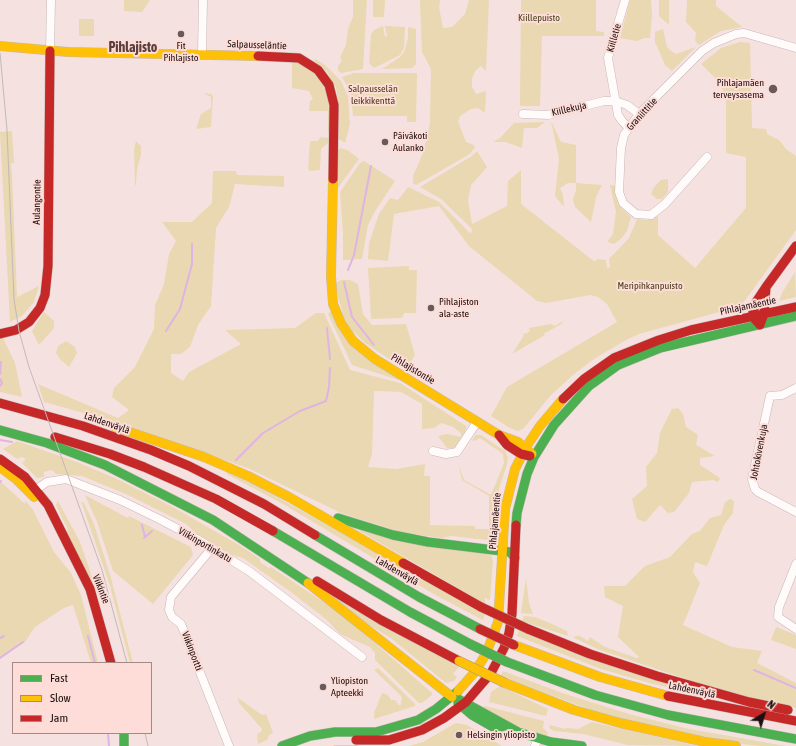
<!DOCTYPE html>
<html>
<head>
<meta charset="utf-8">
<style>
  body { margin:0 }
  #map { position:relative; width:796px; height:746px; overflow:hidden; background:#f5e2e0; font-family:"Asap Condensed",sans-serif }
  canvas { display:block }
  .legend { position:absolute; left:12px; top:662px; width:140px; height:72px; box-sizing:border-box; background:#fedcd7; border:1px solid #a38a87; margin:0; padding:5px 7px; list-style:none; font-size:12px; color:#1b100f }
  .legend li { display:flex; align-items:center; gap:8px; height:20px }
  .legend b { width:20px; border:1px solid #a38a87 }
  .north { position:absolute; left:744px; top:694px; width:40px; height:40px; -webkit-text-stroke:3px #fedcd7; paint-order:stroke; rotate:38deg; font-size:11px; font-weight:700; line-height:16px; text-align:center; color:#1b100f }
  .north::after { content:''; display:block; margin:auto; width:14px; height:18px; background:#1b100f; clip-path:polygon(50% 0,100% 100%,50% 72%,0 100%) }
</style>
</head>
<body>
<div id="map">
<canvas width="796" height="746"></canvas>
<ul class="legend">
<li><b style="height:5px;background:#4caf50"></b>Fast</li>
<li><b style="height:5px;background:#ffc107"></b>Slow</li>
<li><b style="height:5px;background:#c62828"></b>Jam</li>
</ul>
<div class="north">N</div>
</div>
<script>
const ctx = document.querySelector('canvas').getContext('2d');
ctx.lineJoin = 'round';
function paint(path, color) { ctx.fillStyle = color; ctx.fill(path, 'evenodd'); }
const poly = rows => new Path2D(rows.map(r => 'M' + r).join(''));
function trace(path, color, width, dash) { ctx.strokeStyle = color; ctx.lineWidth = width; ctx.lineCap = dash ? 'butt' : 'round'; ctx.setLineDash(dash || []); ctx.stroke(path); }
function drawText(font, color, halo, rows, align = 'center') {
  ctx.font = font + ' "Asap Condensed",sans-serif'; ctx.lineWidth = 4; ctx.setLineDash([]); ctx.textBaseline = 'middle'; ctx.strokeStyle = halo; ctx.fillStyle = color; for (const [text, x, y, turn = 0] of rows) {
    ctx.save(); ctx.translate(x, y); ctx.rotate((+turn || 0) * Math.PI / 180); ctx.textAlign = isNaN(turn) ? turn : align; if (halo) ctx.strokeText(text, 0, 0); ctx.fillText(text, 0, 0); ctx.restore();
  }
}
paint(poly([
  [124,0,150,0,142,12,124,11],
  [353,0,367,0,363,69,341,73,338,71,338,66,342,61,340,57,346,45,348,29,353,17],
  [373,0,385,0,384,17,373,17],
  [420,0,440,0,439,8,443,28,452,27,465,14,469,0,489,0,486,71,481,66,475,71,472,79,472,87,476,94,486,91,485,113,478,108,471,109,460,116,458,121,466,142,474,145,475,147,470,154,416,185,413,183,413,176,423,153,430,124,431,69,422,52],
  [521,0,596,0,596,31,604,32,604,36,542,36,540,106,520,106],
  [630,0,651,0,652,16,650,38,644,38,637,41,620,38],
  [659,0,669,0,669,25,659,16],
  [687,0,716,0,716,6,742,27,721,31,699,45,695,41,696,33,686,22],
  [79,19,94,19,94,36,79,36],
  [383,26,385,37,387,36,385,26,405,27,404,48,400,55,374,68,369,63,371,34,374,30],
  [408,27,416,29,416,64,412,68,382,69,400,57,404,52,408,38],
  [663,29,667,47,671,51,676,54,696,47,672,71,665,65,655,42,655,32],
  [740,42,750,43,752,128,766,129,767,134,779,140,786,149,796,156,796,230,741,306,639,334,626,340,594,359,573,375,550,396,524,428,518,431,510,428,491,416,507,387,617,322,607,304,598,297,590,295,546,303,537,301,469,246,439,206,394,214,388,261,368,259,369,243,379,214,390,198,398,200,408,187,439,202,471,234,472,229,441,199,420,187,472,156,477,151,487,167,471,185,468,200,472,224,507,206,508,181,521,170,521,204,595,262,597,259,606,260,607,268,610,267,609,259,629,238,637,219,647,220,658,216,658,235,695,268,746,208,746,157,726,153,726,97,718,81,701,64,721,48],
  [315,59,325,65,341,81,348,96,350,124,345,143,339,139,338,98,336,88,327,72,314,61],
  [292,61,297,62,315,73,328,93,330,131,328,132,328,111,309,111,310,101,313,99,309,91,292,88],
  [354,73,417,73,416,122,407,122,407,116,353,116,351,93,342,77],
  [203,93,211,94,213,96,211,127,196,129,201,114,211,108,211,97],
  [551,121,561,142,576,145,576,183,602,185,596,197,591,222,575,207,573,199,576,191,576,183,568,183,560,188,563,195,564,207,555,196,559,159],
  [545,122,537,128,524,128,522,148,506,142,493,142,500,138,514,123],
  [12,131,14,163,11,163,12,174,17,297,39,286,34,302,22,316,10,322,0,132],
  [320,137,329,138,328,143,321,149,320,170,310,171,308,169,310,141,318,141],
  [136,141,141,146,141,155,137,169,136,185,135,185,134,149],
  [341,148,349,151,359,159,337,189,338,150],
  [364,161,395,181,374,213,368,225,362,259,343,260,343,233,340,192,360,163],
  [213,171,236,171,237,175,284,176,284,187,235,184,229,207,216,228,211,306,198,325,190,347,181,354,171,354,171,373,183,381,189,372,241,344,225,330,295,328,316,313,324,313,350,370,400,383,466,426,466,430,455,448,447,448,438,436,447,434,461,437,461,433,453,427,441,423,434,428,422,429,422,404,401,392,374,391,372,454,368,467,396,469,425,464,424,476,430,476,430,525,475,526,475,529,489,529,489,496,462,480,458,463,464,480,491,495,504,463,503,454,480,438,474,441,472,440,476,435,481,435,505,451,508,458,507,464,499,489,493,535,490,539,486,540,452,536,441,538,401,532,341,513,250,469,120,423,44,402,38,384,118,418,129,410,112,397,114,388,135,367,154,329,155,305,164,284,169,254,176,241,162,222,192,222,212,203],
  [668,179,668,192,662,199,657,199,651,194,654,187,661,180],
  [610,185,616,186,618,203,622,209,631,217,627,231,622,238,614,244,607,242,613,234,616,212],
  [409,266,409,270,417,270,416,313,404,313,402,318,371,319,368,268],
  [795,272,796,297,779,301,782,293],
  [341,280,350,280,358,284,363,314,372,325,406,324,415,355,406,370,365,343,351,329,344,317,338,297,336,283],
  [44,312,54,321,54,328,39,345,32,331],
  [330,312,332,312,399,380,352,365,328,314],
  [561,322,563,323,545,333,543,332,545,335,512,354,523,337,524,333,526,334,530,331,529,328,551,324,555,326],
  [0,337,3,338,15,363,22,397,0,392],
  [66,341,75,347,77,353,69,367,60,359,56,353,58,346],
  [678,408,683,414,686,427,698,435,696,445,715,456,700,458,700,465,720,478,718,482,713,480,692,482,689,493,674,512,668,513,660,505,645,522,637,519,632,499,647,486,646,467,657,453,660,433,672,409],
  [17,441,77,462,117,479,171,506,239,545,260,559,260,562,269,568,271,567,343,615,432,693,432,695,422,703,419,703,375,660,375,653,370,647,340,634,327,620,291,592,243,558,232,555,199,536,186,524,128,495,82,476,56,474,52,470,44,472,44,477,37,478,22,463,26,459,22,457,17,459,3,449],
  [225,473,234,473,485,613,483,620,437,596,283,504],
  [0,481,25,504,25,500,33,510,54,552,71,573,81,595,98,663,91,663,73,605,64,608,35,627,25,642,0,659],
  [85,495,128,518,129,516,191,547,193,555,153,604,113,571,97,522],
  [730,499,734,501,733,513,724,525,707,566,695,562,693,572,700,583,683,625,732,647,762,651,757,663,796,683,796,708,725,692,600,650,574,638,575,636,580,636,588,641,590,637,605,647,637,658,639,657,618,637,623,606,605,597,604,586,625,586,645,566,670,557,692,534,700,531,710,518,721,515,725,502],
  [58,501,80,542,99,597,66,531,68,530,56,505],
  [81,501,84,503,94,524,111,578,133,663,130,663,110,586],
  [351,526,491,555,493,561,490,600,485,598,485,604],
  [526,578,529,603,533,614,521,613],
  [320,586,459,667,453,674,457,677,454,681,446,683,392,639,358,618],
  [524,616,535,617,552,624,567,631,568,636,522,621],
  [776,627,796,635,796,649,771,640],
  [519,630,719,698,653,684,601,669,517,636],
  [378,668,415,704,415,706,374,719,374,713,382,693,388,695,391,700,395,700,400,706,401,704,402,697,374,670],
  [503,671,565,694,629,714,689,729,786,746,760,746,724,742,618,720,500,676],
  [500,686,548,709,546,716,489,702,491,692],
  [238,698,262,715,266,714,273,733,269,735,267,740,258,744,257,734,261,732,262,729,239,703],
  [485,706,544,721,543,728,548,733,547,736,520,727,501,719,488,711,483,707],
  [592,722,698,746,628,745,583,734,554,731,549,728,550,725,565,729,567,728,578,729],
  [456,723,467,725,502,746,409,746,423,742]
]), '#e9d8b1');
trace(poly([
  [348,270,354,255,371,166],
  [344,282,352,317,374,345],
  [327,328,330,359],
  [166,331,180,309,192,264,192,244],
  [0,374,1,362],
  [0,379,2,383,0,386],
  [0,440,12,442],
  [236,460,263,433,300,411,326,401,329,387,330,368],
  [0,482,1,481],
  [142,525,145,537],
  [144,538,152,531],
  [88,636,95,663],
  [0,638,4,636],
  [0,658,23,642],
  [754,670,796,688],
  [108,733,109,746]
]), '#dfb4e4', 2);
const street = poly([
  [625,0,608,58,618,115,622,121,628,127],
  [50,51,51,0],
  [202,54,203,0],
  [523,114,548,115,604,101,615,101,627,105,639,114],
  [707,157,665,204,651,215,636,214,623,203,619,192,621,148,624,135,639,114,702,51,714,43,736,34,744,33,796,48],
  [796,388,782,395,770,396,752,479,755,489,758,492,796,512],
  [433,451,446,454,457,452,477,422],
  [32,492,47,482,66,479,120,500,159,519,197,539,249,571,362,657],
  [212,548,171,597,169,610,172,617,181,624,229,746],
  [796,564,779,607,778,617,796,629],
  [535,746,538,738]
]);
const fast = poly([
  [0,430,47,443,105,465,213,520,308,583],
  [338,518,393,535,428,542,510,552,515,558],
  [516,525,517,513,527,474,534,457,554,425,589,386,618,365,660,348,796,316],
  [273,531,410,612,470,644],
  [315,535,419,597,480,629],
  [507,662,595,695,668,715,796,739],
  [458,699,518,732,551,742,582,746],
  [458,703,472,715,500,731],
  [124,733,124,746],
  [282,746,310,736,335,732,376,732,418,720,436,709,458,691]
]);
const slow = poly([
  [0,46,68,52,258,56],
  [333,179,331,276,333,304,341,323,353,341,375,359,499,435,518,442,532,454],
  [115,427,204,457,248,476,289,497,403,563],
  [0,467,16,479,34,497],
  [308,583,452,697],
  [514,645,600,677,668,696],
  [505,683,574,710,620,723,705,742,736,746],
  [458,691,474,673,486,654,498,622,505,509,515,469,526,447,540,426,563,399]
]);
const jam = poly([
  [258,56,299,58,318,70,329,85,334,105,333,179],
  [766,287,764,314,760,325,752,316,756,302,766,287,796,246],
  [0,334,16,330,29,322,40,308,45,295,48,266,50,51],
  [563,399,584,379,614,358,659,340,691,330,796,307],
  [0,403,83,426,151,450,189,466,264,504,315,535],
  [499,435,507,445,521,454,530,456],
  [55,437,110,454,144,467,216,499,273,531],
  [0,459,25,477,48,505,90,589,111,663],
  [403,563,481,607],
  [317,581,381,620,459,661],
  [528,629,590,654,657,676,749,702,788,710],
  [668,696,796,721],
  [356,740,389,740,422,730,444,718,466,702,491,673,504,648,509,633,512,614,516,525]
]);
trace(street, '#c6b8b6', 9);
trace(fast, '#c6b8b6', 10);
trace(slow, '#c6b8b6', 10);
trace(jam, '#c6b8b6', 10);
trace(street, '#fefbfa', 8);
trace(fast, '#4caf50', 9);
trace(slow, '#ffc107', 9);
trace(jam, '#c62828', 9);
trace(poly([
  [0,53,7,130,14,299,19,331,29,367,102,570,127,663],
  [145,733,148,746],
  [334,746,358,746]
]), '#bfbab9', 1);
const fastBridge = poly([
  [470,644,507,662]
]);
const slowBridge = poly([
  [459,661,505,683]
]);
const jamBridge = poly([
  [481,607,528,629],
  [480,629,514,645]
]);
trace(fastBridge, '#a99689', 10, []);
trace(slowBridge, '#a99689', 10, []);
trace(jamBridge, '#a99689', 10, []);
trace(fastBridge, '#4caf50', 9);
trace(slowBridge, '#ffc107', 9);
trace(jamBridge, '#c62828', 9);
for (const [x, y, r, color] of [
  [181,34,4,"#675a58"],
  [773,89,5,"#675a58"],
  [385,142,4,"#675a58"],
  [431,308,4,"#675a58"],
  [323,687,4,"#675a58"],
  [459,735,4,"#675a58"]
]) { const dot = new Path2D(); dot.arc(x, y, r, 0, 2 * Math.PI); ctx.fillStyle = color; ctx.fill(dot); trace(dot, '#fedcd7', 1.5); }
drawText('10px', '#473f19', '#fedcd7', [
  ["Kiillepuisto",539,18],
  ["Salpausselän",373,89],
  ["leikkikenttä",373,101],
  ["Meripihkanpuisto",650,286]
]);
drawText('10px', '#1b100f', '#fedcd7', [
  ["Kiilletie",614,38,-74],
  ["Salpausseläntie",257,45,2],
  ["Kiillekuja",569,109,-13],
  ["Graniittitie",642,114,-48],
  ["Aulangontie",37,202,-89],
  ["Pihlajamäentie",748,306,-12],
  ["Pihlajistontie",413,369,31],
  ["Lahdenväylä",107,423,19],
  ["Johtokivenkuja",759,452,-79],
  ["Pihlajamäentie",495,521,-85],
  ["Viikinportinkatu",205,545,30],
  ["Lahdenväylä",397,571,30],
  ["Viikintie",101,589,69],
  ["Viikinportti",192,651,69],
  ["Lahdenväylä",692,690,12]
]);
drawText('10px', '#1b100f', '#fedcd7', [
  ["Fit",181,46,"center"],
  ["Pihlajisto",181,58,"center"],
  ["Pihlajamäen",764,83,"right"],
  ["terveysasema",764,95,"right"],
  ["Päiväkoti",393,136],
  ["Aulanko",393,148],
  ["Pihlajiston",439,302],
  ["ala-aste",439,314],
  ["Yliopiston",331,681],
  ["Apteekki",331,693],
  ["Helsingin yliopisto",467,735]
], 'left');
drawText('bold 14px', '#593e3b', '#fedcd7', [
  ["Pihlajisto",133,48]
]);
</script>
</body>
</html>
